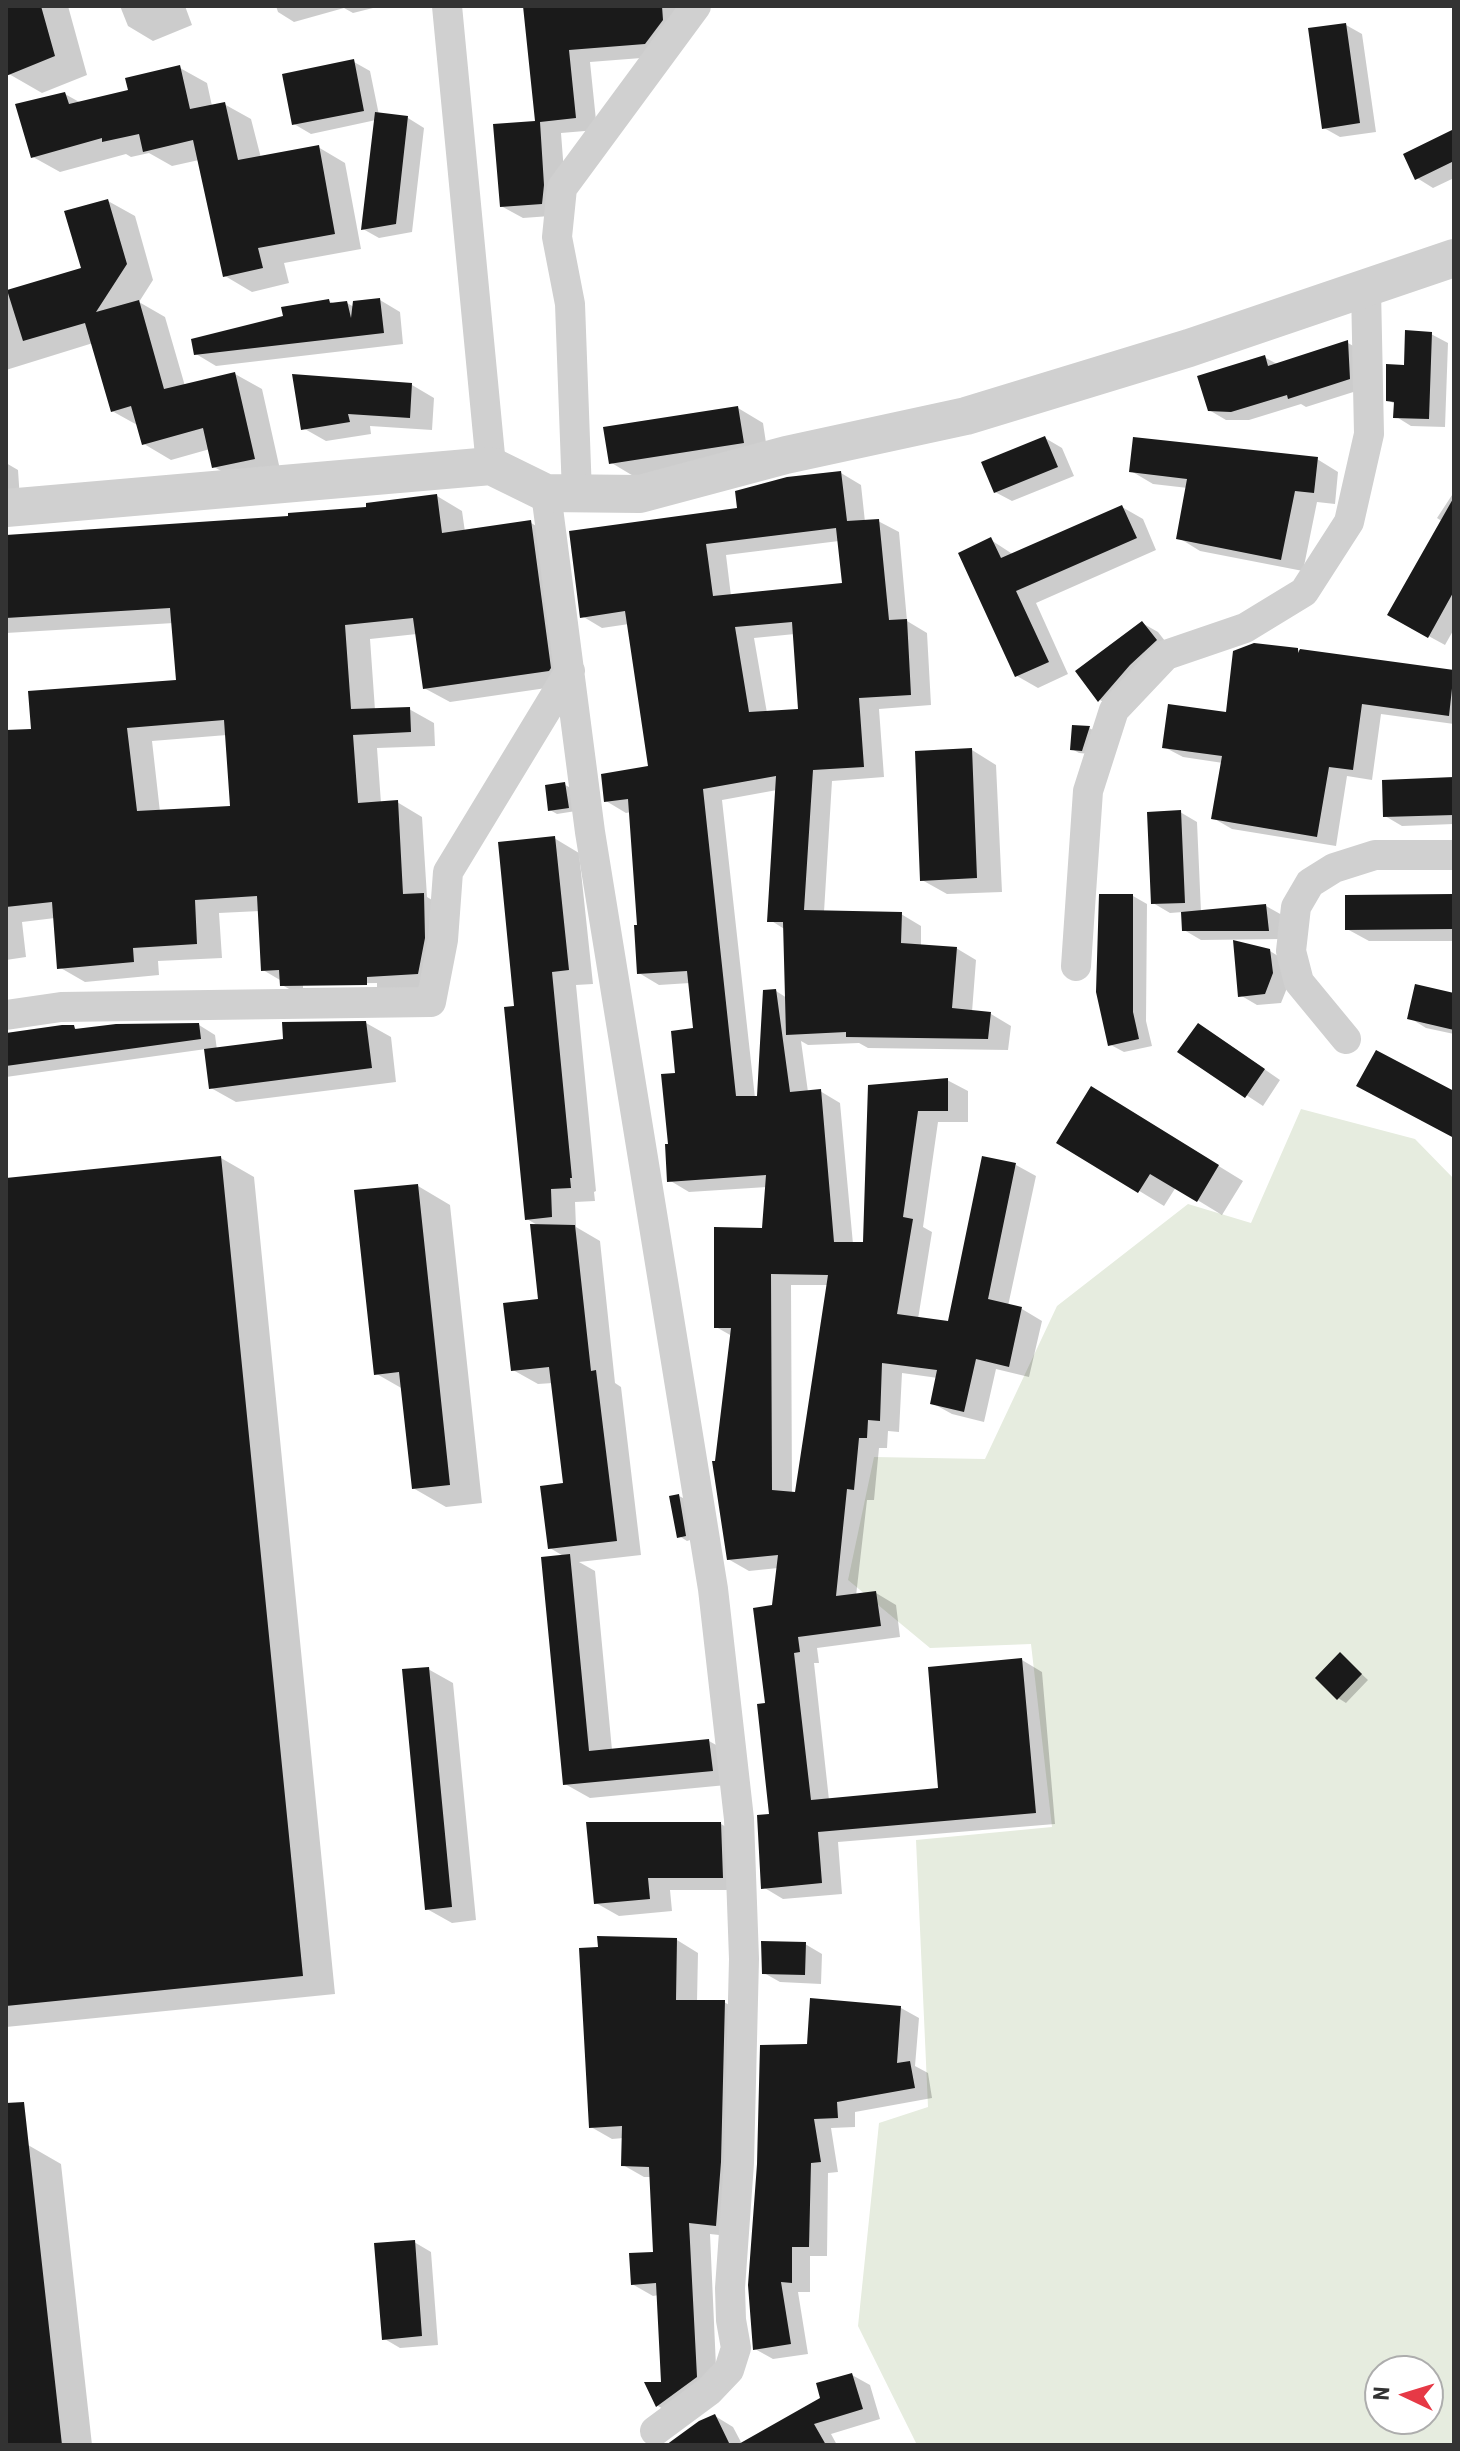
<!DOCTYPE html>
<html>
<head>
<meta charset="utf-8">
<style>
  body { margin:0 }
  #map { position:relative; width:1460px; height:2451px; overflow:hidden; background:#fff; font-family:"Roboto Condensed",sans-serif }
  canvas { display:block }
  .frame { position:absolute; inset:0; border:8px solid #333; pointer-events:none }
  .north { position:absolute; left:1364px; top:2355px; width:80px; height:80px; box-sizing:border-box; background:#fff; border:2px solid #adadad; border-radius:50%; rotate:274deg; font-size:22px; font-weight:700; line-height:32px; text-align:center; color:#333 }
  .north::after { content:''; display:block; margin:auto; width:28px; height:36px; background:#e63946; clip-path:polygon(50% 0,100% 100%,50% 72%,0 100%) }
</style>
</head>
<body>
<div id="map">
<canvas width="1460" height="2451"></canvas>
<div class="frame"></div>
<div class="north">N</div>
</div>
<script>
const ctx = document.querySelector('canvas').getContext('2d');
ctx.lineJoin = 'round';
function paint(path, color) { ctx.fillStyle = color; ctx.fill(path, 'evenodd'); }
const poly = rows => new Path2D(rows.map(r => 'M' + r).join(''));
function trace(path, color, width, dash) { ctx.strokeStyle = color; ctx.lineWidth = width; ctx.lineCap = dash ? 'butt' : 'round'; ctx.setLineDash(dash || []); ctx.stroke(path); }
paint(poly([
  [1301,1109,1415,1139,1454,1179,1454,2445,917,2445,858,2326,879,2123,928,2107,916,1840,1052,1827,1031,1644,930,1648,848,1580,874,1457,985,1459,1057,1306,1188,1204,1251,1223],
  [1380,2371,1428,2371,1428,2419,1380,2419]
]), '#e6ecdf');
paint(poly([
  [6,6,68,6,87,75,42,93,9,74,6,63],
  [120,6,185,6,192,25,153,41,128,26],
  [276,6,381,6,353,13,344,8,294,22,278,12],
  [525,6,682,6,667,56,590,62,597,130,561,133,566,198,564,215,523,218,501,206,537,123],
  [1346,25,1362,34,1376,132,1340,137,1324,128],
  [354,62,370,71,379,115,408,118,424,128,412,232,379,238,363,229,376,120,311,134,294,124],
  [180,68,207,83,212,106,224,104,251,119,261,158,318,147,345,163,361,249,284,263,289,283,252,292,225,276,199,160,172,166,149,153,131,157,126,154,60,172,33,157,65,94,81,103,131,92],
  [1454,132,1454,178,1433,188,1417,178],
  [108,201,135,216,153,280,139,302,165,317,185,386,235,374,262,389,281,474,241,482,214,467,210,449,171,460,144,444,139,426,112,411,93,343,6,370,6,293,83,270],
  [380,300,400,312,403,344,216,366,196,354,329,301,335,304,347,303,354,307],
  [1431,334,1448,343,1445,427,1411,426,1395,416,1395,404,1388,400,1406,367],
  [1348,343,1364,352,1366,388,1306,407,1301,404,1249,420,1226,420,1209,410,1264,357,1279,365],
  [412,385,434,398,432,430,370,426,371,434,326,441,303,428],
  [738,408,763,423,768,456,635,477,610,462],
  [1045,438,1062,448,1074,476,1012,501,995,492],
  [1317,459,1338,472,1335,504,1317,502,1303,571,1200,551,1179,538,1188,488,1153,484,1131,471],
  [6,463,18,470,20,500,6,502],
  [841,473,861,485,865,522,878,521,899,532,907,621,927,633,931,705,879,709,884,777,832,781,824,912,901,914,921,926,921,946,956,948,976,960,972,1012,991,1014,1011,1026,1008,1050,868,1048,859,1043,808,1045,801,1041,808,1092,820,1091,840,1103,853,1244,864,1244,870,1087,947,1080,968,1091,968,1122,938,1122,923,1227,932,1232,918,1319,950,1323,1016,1165,1036,1176,1008,1306,1022,1309,1042,1321,1029,1377,996,1369,984,1422,952,1414,932,1403,938,1378,902,1373,899,1432,888,1431,887,1448,879,1448,874,1500,867,1500,856,1596,876,1593,896,1605,900,1637,817,1648,819,1663,814,1663,829,1800,940,1790,1022,1660,1042,1672,1055,1824,838,1842,842,1894,783,1899,763,1887,772,1816,767,1705,778,1568,749,1571,728,1559,717,1463,732,1336,716,1327,764,1231,767,1187,689,1192,669,1180,678,1075,695,1030,690,983,659,985,639,973,640,926,631,812,626,813,606,801,650,768,629,624,602,628,582,616,739,510],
  [839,541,844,585,731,596,726,555],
  [795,634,800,711,767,713,754,638],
  [777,790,770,920,786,930,787,998,776,991,759,1098,755,1098,722,800],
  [791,1285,828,1285,797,1494,792,1494],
  [1454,492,1454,529,1437,518],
  [437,496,462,511,465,532,531,523,556,537,574,684,450,702,424,688,417,634,370,639,375,710,409,709,434,723,435,746,377,748,381,803,397,802,422,817,427,897,449,910,443,988,307,999,282,985,280,980,263,970,260,911,219,913,222,958,158,961,159,975,85,982,59,967,55,918,22,922,26,957,6,960,6,806,179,682,174,623,6,633,6,537,290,518,368,509],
  [227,735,232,808,160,812,152,741],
  [377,983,377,987,303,988,303,984],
  [1122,507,1143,519,1156,550,1036,603,1068,674,1038,688,1017,676,991,540,1014,555],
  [1454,550,1454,629,1445,645,1390,615],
  [1142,623,1158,632,1172,650,1116,709,1100,700,1078,671],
  [1297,650,1454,672,1454,724,1381,714,1372,780,1347,776,1336,846,1232,829,1213,818,1223,763,1183,757,1164,747,1228,714],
  [1089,728,1097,732,1090,754,1079,753,1072,749],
  [972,750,996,765,1002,892,947,894,922,880],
  [1454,784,1454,824,1402,826,1385,816],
  [565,785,573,789,576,811,557,814,550,810],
  [1180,812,1197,822,1201,912,1266,906,1282,915,1284,939,1201,940,1184,930,1183,912,1170,913,1153,903],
  [554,838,579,853,593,984,576,985,596,1191,594,1192,595,1201,575,1202,576,1227,600,1241,615,1383,621,1387,641,1555,579,1562,595,1571,612,1750,709,1741,734,1755,737,1784,590,1798,565,1784,565,1557,550,1548,565,1485,553,1383,538,1384,513,1370,540,1301,539,1226,527,1219,516,1008],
  [1133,896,1147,904,1146,1021,1152,1046,1124,1052,1109,1044],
  [1454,896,1454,941,1369,941,1347,929],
  [1270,951,1286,961,1289,983,1281,1003,1257,1005,1240,995],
  [1454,995,1454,1034,1426,1028,1410,1018],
  [366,1023,391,1037,396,1082,236,1102,211,1088,206,1049,6,1077,6,1034,73,1027,80,1031,199,1025,215,1035,217,1050,285,1041],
  [1215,1035,1280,1080,1263,1106,1179,1051],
  [1116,1103,1243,1181,1222,1215,1176,1187,1164,1206,1059,1142],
  [221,1158,254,1177,335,1994,6,2027,6,1180],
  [418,1186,450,1205,482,1503,446,1507,413,1488,403,1389,375,1373],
  [679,1496,687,1500,693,1539,687,1541,679,1536],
  [1341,1655,1368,1680,1346,1703,1338,1698],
  [428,1669,453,1683,476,1920,452,1923,427,1909],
  [721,1824,743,1837,745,1890,670,1890,672,1911,619,1916,596,1903],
  [677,1940,698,1953,697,2002,724,2002,745,2014,737,2237,710,2234,717,2389,679,2418,658,2406,647,2384,664,2384,659,2295,653,2296,632,2284,655,2254,652,2177,644,2177,623,2165,624,2138,612,2139,591,2127],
  [805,1944,822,1954,821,1984,780,1982,764,1973],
  [901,2008,919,2018,915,2066,928,2073,932,2098,855,2112,855,2127,831,2128,838,2172,828,2173,827,2256,810,2256,810,2292,798,2292,808,2354,773,2359,755,2349,808,2046],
  [28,2145,61,2164,92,2445,6,2445,6,2147],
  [414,2242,431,2252,438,2345,400,2348,383,2338],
  [852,2375,870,2385,880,2419,831,2434,837,2445,677,2445,715,2416,733,2427,742,2444,822,2399]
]), '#0003');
paint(poly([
  [6,6,41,6,55,56,6,76],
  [523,6,662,6,663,20,645,44,569,50,576,118,540,122,544,185,542,204,500,207,493,124,535,121],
  [1346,23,1360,123,1322,129,1308,28],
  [354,59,364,111,292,125,282,74],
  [180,65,190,109,225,102,238,160,319,145,335,234,258,248,263,268,223,277,193,140,143,152,139,134,102,142,102,138,31,158,15,104,65,92,69,104,128,90,125,78],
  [375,112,408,116,396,224,361,230],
  [1454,129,1454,161,1415,180,1403,154],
  [108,199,127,264,96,312,139,300,164,389,235,372,255,459,212,468,203,428,142,445,131,406,111,412,85,323,23,341,7,290,81,268,64,211],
  [380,298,384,333,194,355,191,339,283,316,281,307,329,299,330,303,347,301,351,318,353,301],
  [1405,330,1432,332,1429,419,1393,418,1394,402,1386,401,1386,364,1404,365],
  [1348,340,1350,379,1288,399,1287,395,1231,412,1208,411,1197,376,1265,355,1268,366],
  [292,374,412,383,410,418,348,414,350,422,301,430],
  [738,406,744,443,609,464,603,427],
  [1045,436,1058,467,994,493,981,462],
  [1133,437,1318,457,1314,493,1295,491,1281,560,1176,539,1187,479,1129,472],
  [841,471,847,521,879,519,889,620,907,619,911,695,859,698,864,767,813,770,804,910,902,912,901,943,957,947,952,1008,991,1012,988,1039,846,1037,846,1032,786,1035,783,922,767,922,776,776,703,789,736,1096,757,1096,763,990,776,989,790,1092,821,1089,834,1242,863,1242,868,1085,948,1078,948,1111,918,1111,903,1217,913,1219,897,1314,948,1321,982,1156,1016,1163,988,1299,1022,1307,1009,1367,976,1359,964,1412,930,1404,937,1370,882,1363,880,1421,868,1420,867,1438,859,1438,854,1490,847,1489,836,1596,876,1591,881,1626,798,1637,800,1652,794,1653,811,1800,938,1788,928,1667,1022,1658,1036,1813,818,1832,822,1883,761,1889,757,1815,769,1814,757,1704,765,1703,753,1608,772,1605,778,1555,727,1560,712,1461,715,1461,731,1328,714,1328,714,1227,762,1228,766,1175,667,1182,665,1144,668,1144,661,1074,675,1073,671,1031,693,1028,687,971,637,974,634,925,637,925,628,799,604,802,601,774,648,766,625,611,580,618,569,531,737,508,735,491,787,477],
  [836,528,842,583,713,596,706,544],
  [792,622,798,709,749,712,735,627],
  [771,1274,828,1275,795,1492,772,1490],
  [437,494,442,533,531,520,551,668,549,671,423,689,413,618,345,625,351,709,410,707,411,732,353,735,358,803,398,800,403,894,424,893,425,938,418,974,367,977,367,985,280,986,279,970,261,971,257,896,195,900,197,944,133,948,134,962,57,969,52,902,6,907,6,730,31,729,28,691,176,680,170,608,6,618,6,535,288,516,288,513,366,507,366,503],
  [224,720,230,806,137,811,127,728],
  [1454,497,1454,591,1428,638,1387,615],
  [1122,505,1137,538,1016,591,1049,662,1015,677,958,553,991,537,1001,558],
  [1142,621,1157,640,1130,665,1098,702,1075,671],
  [1254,643,1298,648,1298,653,1300,649,1454,670,1449,716,1362,704,1353,770,1329,767,1317,837,1211,819,1222,756,1162,748,1168,704,1226,712,1233,651],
  [1072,725,1090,726,1082,751,1070,750],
  [972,748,977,878,920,881,915,751],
  [1454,777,1454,815,1383,817,1382,780],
  [565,782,569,808,548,811,545,785],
  [1181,810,1185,903,1151,904,1147,812],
  [555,836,569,970,552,972,572,1178,570,1178,571,1188,551,1189,552,1217,525,1220,504,1007,514,1006,498,842],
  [1099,894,1133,894,1133,1012,1139,1039,1108,1046,1096,992],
  [1454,894,1454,929,1345,930,1345,895],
  [1266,904,1269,931,1182,931,1181,912],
  [1233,940,1270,949,1273,973,1265,994,1238,997],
  [1415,984,1454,993,1454,1030,1407,1019],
  [366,1021,372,1068,209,1089,204,1049,283,1039,282,1022],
  [199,1023,201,1039,6,1066,6,1033,62,1025,74,1025,75,1029,116,1024],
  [1198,1023,1265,1069,1245,1098,1177,1052],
  [1376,1050,1454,1091,1454,1138,1356,1086],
  [1091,1086,1219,1165,1197,1202,1150,1174,1138,1193,1056,1143],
  [221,1156,303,1976,6,2006,6,1178],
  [418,1184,450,1485,412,1489,399,1372,374,1375,354,1190],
  [530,1224,575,1225,591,1371,596,1370,617,1541,548,1549,540,1486,563,1483,549,1367,511,1371,503,1303,538,1299],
  [679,1494,686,1536,677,1538,669,1496],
  [570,1554,589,1751,709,1739,713,1771,563,1785,541,1557],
  [1340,1652,1362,1674,1337,1700,1315,1678],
  [429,1667,452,1907,425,1910,402,1669],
  [586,1822,721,1822,723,1878,648,1878,650,1899,594,1904],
  [597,1936,677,1938,676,2000,725,2000,721,2162,716,2226,689,2223,697,2377,656,2407,644,2382,661,2382,656,2283,631,2285,629,2253,653,2252,649,2167,621,2166,622,2126,589,2128,579,1948,598,1947],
  [761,1941,806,1942,805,1975,762,1974],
  [810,1998,901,2006,897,2063,910,2061,915,2088,837,2102,838,2118,814,2119,821,2162,811,2163,809,2247,792,2247,792,2283,781,2282,791,2344,753,2350,748,2285,757,2164,760,2045,807,2044],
  [24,2102,62,2445,6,2445,6,2103],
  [415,2240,422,2336,382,2340,374,2243],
  [852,2373,863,2409,814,2424,826,2445,737,2445,820,2398,816,2383],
  [715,2414,730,2445,666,2445,699,2421]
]), '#1a1a1a');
trace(poly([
  [447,6,491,466],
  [546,493,590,832,713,1589,739,1819,744,1959,739,2163,730,2288,731,2320,736,2348,729,2370,709,2391,655,2431],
  [577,494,570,304,557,237,562,188,696,6],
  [1076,966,1088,791,1114,710,1166,655,1245,628,1304,592,1349,522,1369,434,1366,289],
  [6,1015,61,1007,431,1002,443,940,448,872,570,671],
  [1346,1039,1299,982,1291,951,1296,907,1310,883,1334,868,1375,855,1454,855]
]), '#d0d0d0', 30);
trace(poly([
  [6,508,491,466,546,493,640,494,786,455,966,416,1189,348,1454,258]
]), '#d0d0d0', 38);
</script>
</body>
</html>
